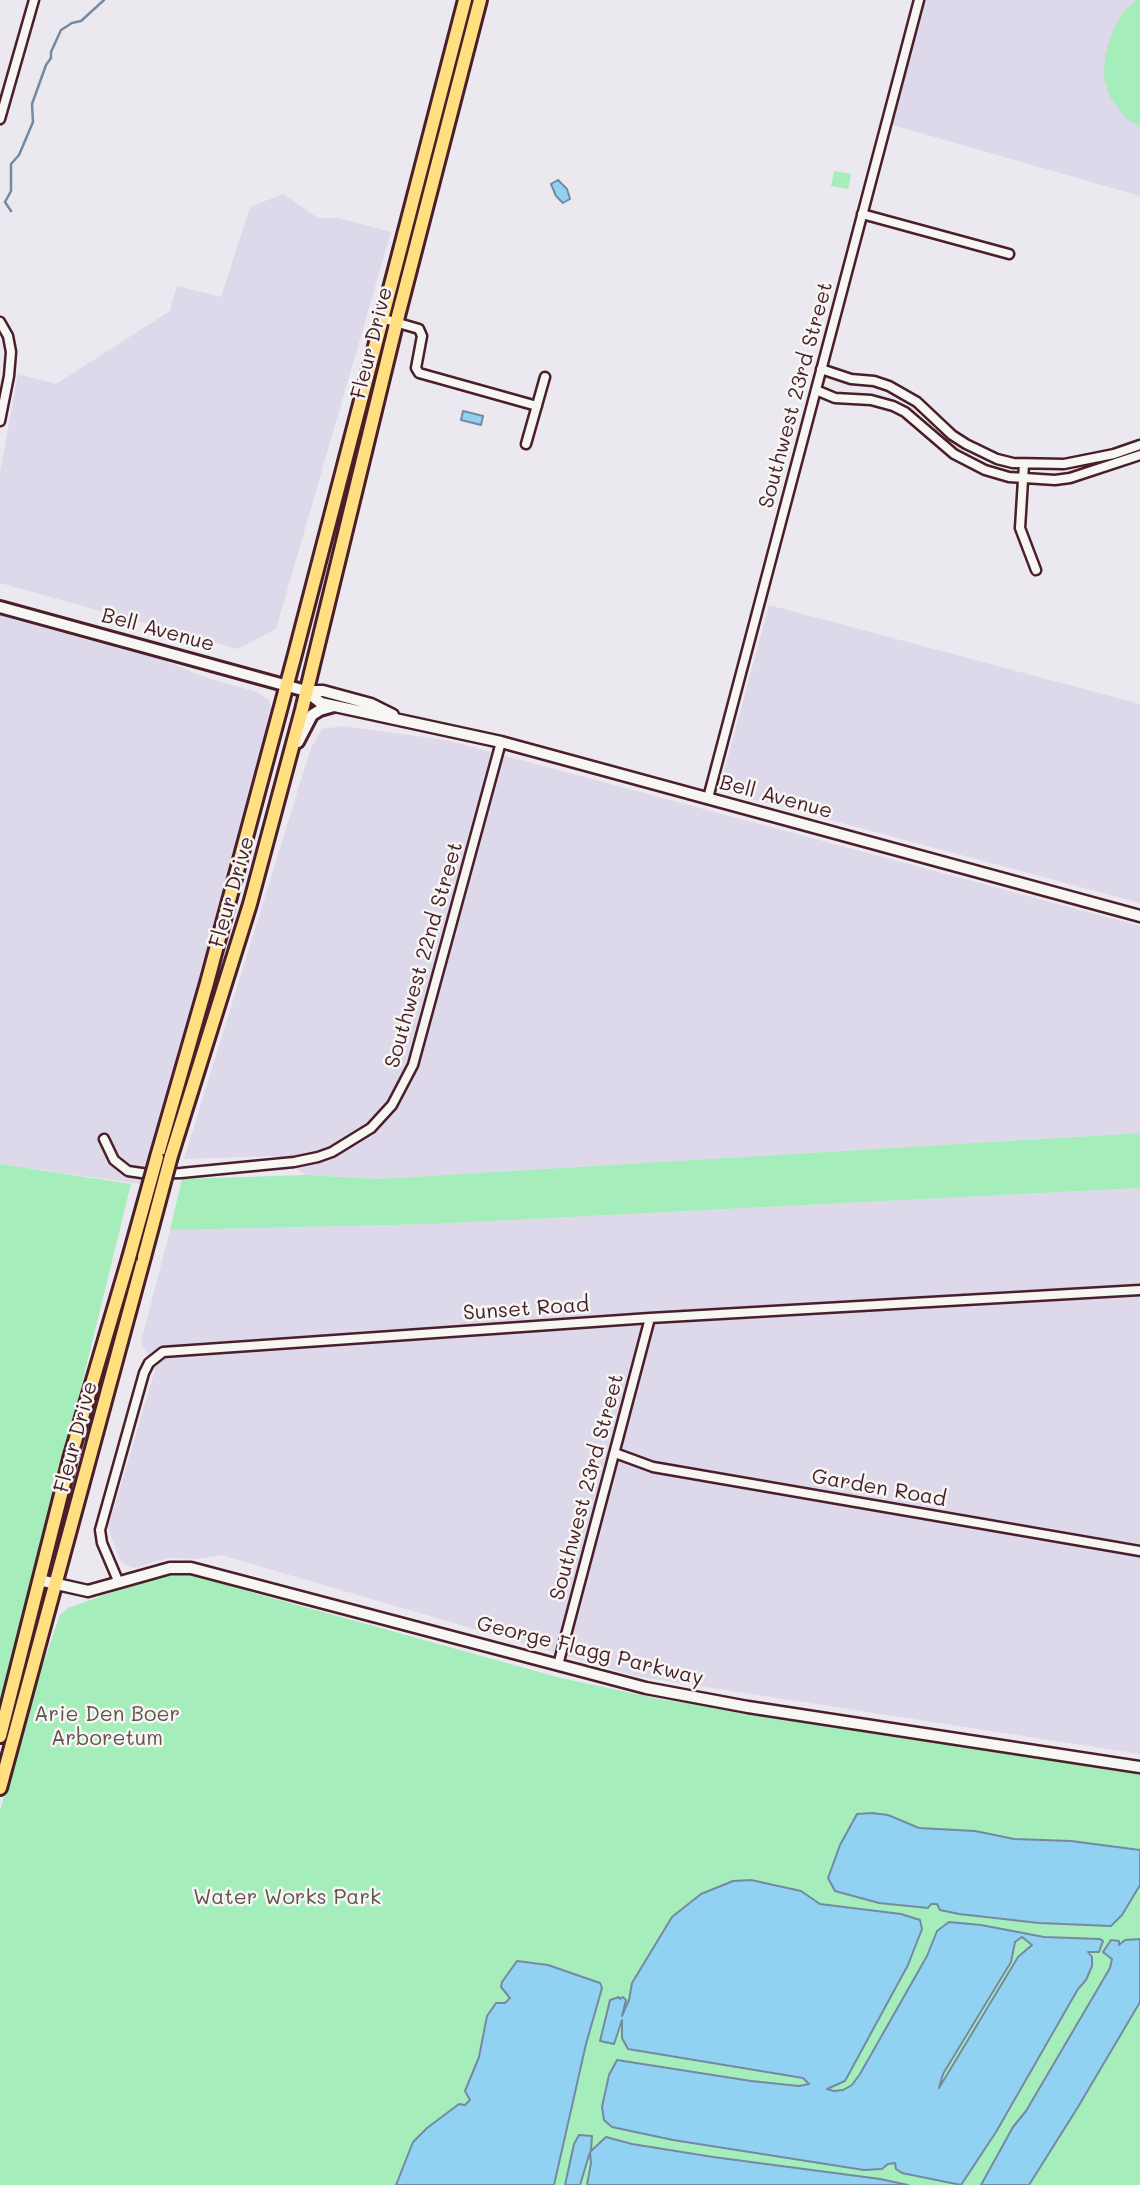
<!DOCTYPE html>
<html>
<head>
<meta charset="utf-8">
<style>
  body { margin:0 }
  canvas { display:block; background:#ebe8ef }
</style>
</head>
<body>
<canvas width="1140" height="2185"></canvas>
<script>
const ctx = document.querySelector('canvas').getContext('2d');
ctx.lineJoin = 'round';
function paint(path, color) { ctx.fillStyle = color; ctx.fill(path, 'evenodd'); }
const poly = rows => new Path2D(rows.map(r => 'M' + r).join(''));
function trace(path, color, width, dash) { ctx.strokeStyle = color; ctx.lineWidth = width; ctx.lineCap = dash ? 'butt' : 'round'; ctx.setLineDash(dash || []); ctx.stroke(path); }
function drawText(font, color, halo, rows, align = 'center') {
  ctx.font = font + ' Mali,sans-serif'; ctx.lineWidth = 5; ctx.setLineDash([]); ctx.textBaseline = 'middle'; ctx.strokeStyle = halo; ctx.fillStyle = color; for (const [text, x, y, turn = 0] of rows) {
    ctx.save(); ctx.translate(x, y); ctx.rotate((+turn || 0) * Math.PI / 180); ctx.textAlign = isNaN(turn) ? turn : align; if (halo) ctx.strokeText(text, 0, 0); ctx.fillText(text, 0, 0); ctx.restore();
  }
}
paint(poly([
  [919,0,1140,0,1140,196,886,123],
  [283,194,318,218,338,218,391,232,276,629,238,649,0,583,0,473,18,374,56,384,170,311,177,286,221,297,250,207],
  [769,605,1140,704,1140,903,719,790],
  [0,607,163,660,207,678,257,692,269,700,271,707,271,721,157,1157,147,1158,140,1184,0,1164],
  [343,726,446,740,1140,926,1140,1133,379,1179,306,1175,275,1156,184,1159,311,748,322,729],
  [1140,1188,1140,1754,635,1676,221,1555,199,1559,168,1558,133,1568,121,1562,108,1528,155,1370,141,1342,170,1230,432,1224]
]), '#ded8eb');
paint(poly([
  [1136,0,1140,0,1140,127,1127,119,1110,97,1104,78,1105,55,1113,30,1124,11],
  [834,171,851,174,848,189,831,186],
  [1140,1133,1140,1188,432,1224,170,1230,182,1179,306,1175,379,1179],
  [0,1164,131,1184,38,1562,0,1705],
  [169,1572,196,1572,238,1585,247,1591,561,1678,664,1700,891,1732,1140,1772,1140,2185,0,2185,0,1811,29,1704,60,1615,68,1608]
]), '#a5edbb');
const water = poly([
  [558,180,567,189,570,199,563,203,556,196,551,184,558,180],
  [463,411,483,416,481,425,461,420,463,411],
  [872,1813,888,1815,919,1828,975,1831,1014,1839,1071,1841,1140,1850,1140,1885,1122,1915,1111,1926,1039,1923,959,1914,940,1910,937,1904,931,1904,928,1908,879,1903,835,1891,828,1878,840,1845,857,1814,872,1813],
  [751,1880,801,1891,820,1904,901,1914,920,1920,922,1929,908,1965,845,2081,827,2089,834,2091,843,2090,852,2085,860,2074,927,1956,937,1931,949,1922,981,1925,1044,1937,1100,1939,1103,1941,1099,1952,1088,1952,1092,1957,1092,1966,1086,1980,1078,1989,996,2132,961,2185,902,2173,896,2169,895,2163,888,2164,882,2169,864,2170,673,2140,612,2127,604,2120,602,2107,609,2075,617,2060,751,2081,799,2086,809,2084,803,2078,628,2049,622,2038,622,2020,614,2044,600,2041,610,2000,619,1997,620,1999,623,1997,626,2000,622,2016,629,2000,632,1983,672,1917,701,1894,733,1881,751,1880],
  [1022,1937,1032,1945,1018,1957,939,2088,943,2074,1011,1962,1015,1942,1022,1937],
  [1140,1939,1140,2002,1078,2107,1029,2185,981,2185,1013,2127,1026,2111,1110,1968,1112,1959,1103,1952,1111,1940,1119,1941,1119,1945,1125,1940,1140,1939],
  [517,1961,548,1965,600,1983,602,1988,586,2044,554,2185,396,2185,413,2142,427,2128,459,2104,465,2105,470,2100,465,2091,479,2057,487,2016,496,2003,505,2003,510,1998,501,1987,502,1982,517,1961],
  [579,2135,592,2136,591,2151,606,2137,632,2144,713,2157,880,2179,908,2185,587,2185,591,2163,590,2152,580,2185,565,2185,574,2144,579,2135]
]);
paint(water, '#91d2f2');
trace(water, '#758aa2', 2);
trace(poly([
  [11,211,5,202,11,191,11,164,19,155,33,122,32,104,46,65,51,58,51,52,61,30,72,23,81,21,104,0]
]), '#758aa2', 2.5);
const minor = poly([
  [0,119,34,0],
  [862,214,1009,254],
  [381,318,419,329,422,336,416,368,419,373,537,406],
  [0,322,8,336,11,352,9,376,0,421],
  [821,369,851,379,874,381,889,386,917,402,952,435,966,444,997,459,1013,463,1064,464,1114,454,1140,445],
  [816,390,835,398,871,400,893,406,905,412,954,454,985,470,1009,477,1055,480,1070,478,1140,455],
  [526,444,545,377],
  [1024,464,1020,528,1036,570],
  [708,798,919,0],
  [104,1139,114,1160,128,1171,148,1174,181,1173,294,1162,318,1157,332,1152,371,1128,392,1105,413,1065,501,742],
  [615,1453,653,1467,1140,1551],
  [119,1583,102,1543,100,1530,144,1373,149,1363,163,1352,650,1318,1140,1290],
  [558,1665,650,1318]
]);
const tertiary = poly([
  [306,691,321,703,501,742,1140,916],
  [306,691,323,691,371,704,393,715],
  [39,1580,88,1591,170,1568,191,1568,646,1688,748,1707,1140,1767]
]);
const secondary = poly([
  [0,607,306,691],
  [298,742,312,715,320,710,334,706]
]);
const primary = poly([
  [171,1156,250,904,302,710,398,316,480,0],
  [157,1157,207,983,294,658,465,0],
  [0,1736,71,1455,129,1258],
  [0,1788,144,1257]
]);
trace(minor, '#4a1f2b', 13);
trace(tertiary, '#4a1f2b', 15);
trace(secondary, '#4a1f2b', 16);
trace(primary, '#4a1f2b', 18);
trace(minor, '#f6f6f2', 8);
trace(tertiary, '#f6f6f2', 10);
trace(secondary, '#f6f6f2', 10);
trace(primary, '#ffdf80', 12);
const primaryBridge = poly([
  [144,1257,171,1156],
  [129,1258,157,1157]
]);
trace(primaryBridge, '#4a1f2b', 18, []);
trace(primaryBridge, '#ffdf80', 12);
drawText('21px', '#4a1f2b', '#f6f6f2', [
  ["Fleur Drive",372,343,-76],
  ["Southwest 23rd Street",796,395,-75],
  ["Bell Avenue",158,630,15],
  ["Bell Avenue",776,797,15],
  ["Fleur Drive",232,892,-74],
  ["Southwest 22nd Street",424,955,-74],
  ["Sunset Road",526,1309,-4],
  ["Fleur Drive",76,1437,-75],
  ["Southwest 23rd Street",587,1487,-75],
  ["Garden Road",879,1488,10],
  ["George Flagg Parkway",590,1651,14]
]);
drawText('21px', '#61524f', '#f6f6f2', [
  ["Arie Den Boer",107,1715],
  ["Arboretum",107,1739],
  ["Water Works Park",287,1898]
]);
</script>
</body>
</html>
